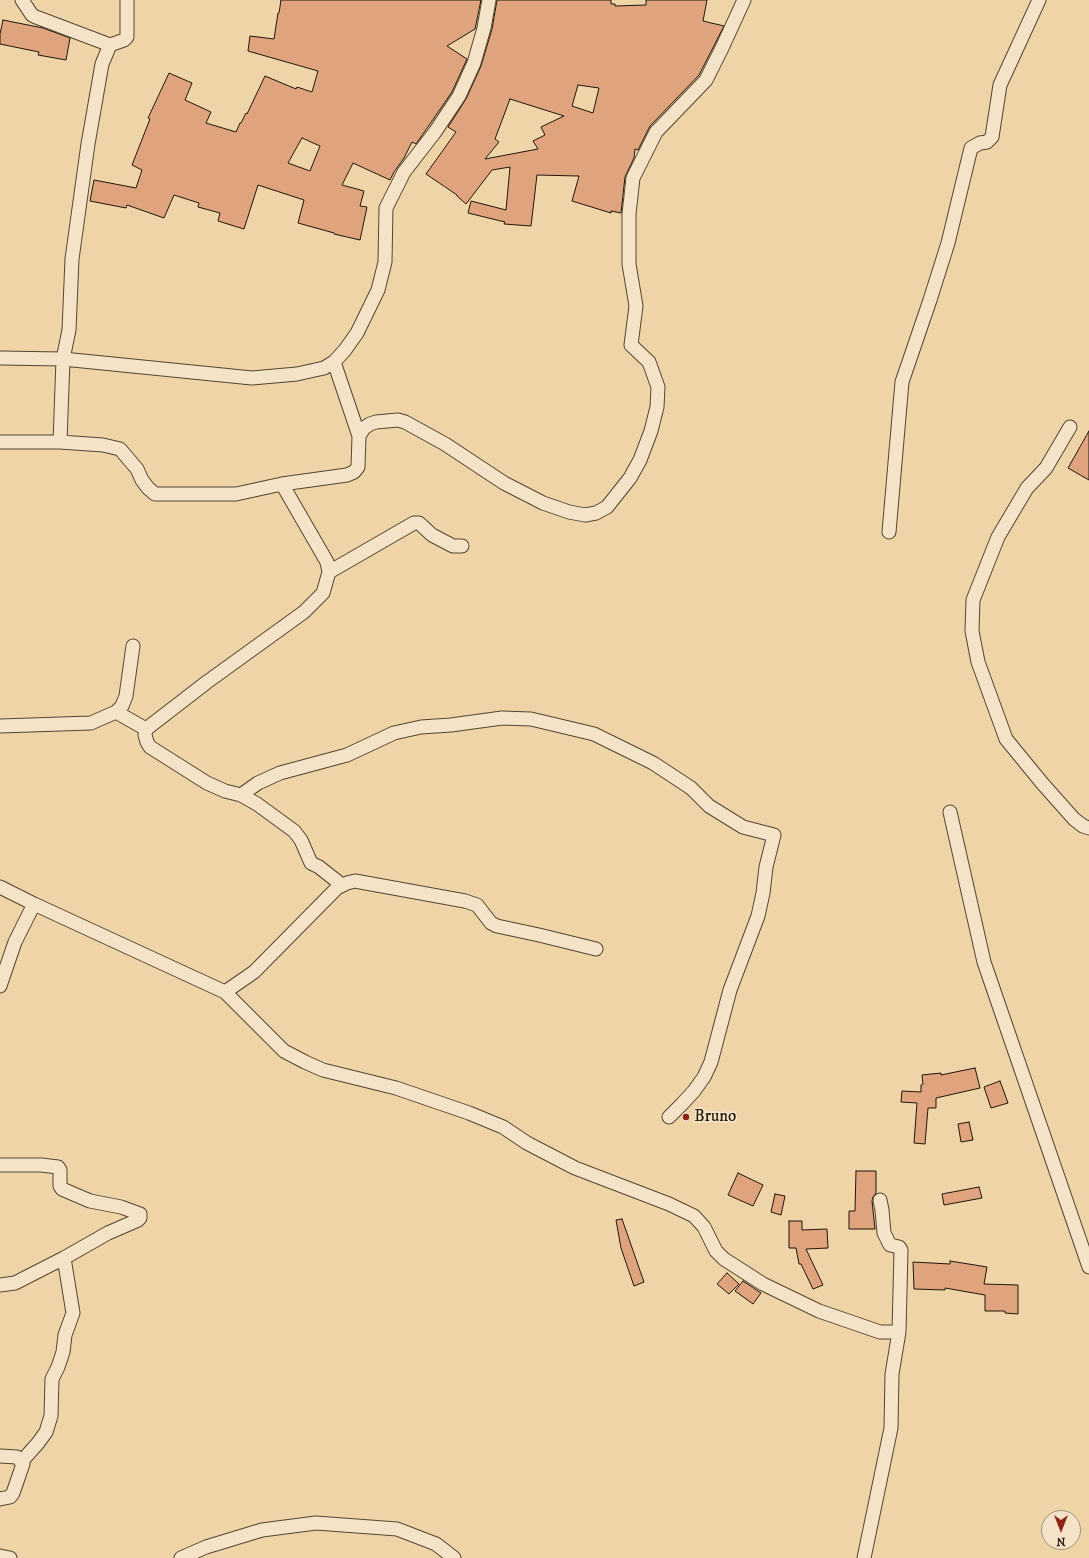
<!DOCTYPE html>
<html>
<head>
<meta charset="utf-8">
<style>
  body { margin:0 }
  #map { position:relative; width:1089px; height:1558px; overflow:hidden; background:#eed4a7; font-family:"IM FELL DW Pica",serif }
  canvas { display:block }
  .north { position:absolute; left:1041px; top:1510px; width:40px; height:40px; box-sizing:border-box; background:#f4e3c6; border:1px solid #a0917b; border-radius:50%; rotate:180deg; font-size:11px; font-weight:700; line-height:16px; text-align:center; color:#21160a }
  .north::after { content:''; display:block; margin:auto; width:14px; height:18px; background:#8f2418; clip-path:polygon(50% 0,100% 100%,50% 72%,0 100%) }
</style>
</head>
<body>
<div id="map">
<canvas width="1089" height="1558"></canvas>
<div class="north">N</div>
</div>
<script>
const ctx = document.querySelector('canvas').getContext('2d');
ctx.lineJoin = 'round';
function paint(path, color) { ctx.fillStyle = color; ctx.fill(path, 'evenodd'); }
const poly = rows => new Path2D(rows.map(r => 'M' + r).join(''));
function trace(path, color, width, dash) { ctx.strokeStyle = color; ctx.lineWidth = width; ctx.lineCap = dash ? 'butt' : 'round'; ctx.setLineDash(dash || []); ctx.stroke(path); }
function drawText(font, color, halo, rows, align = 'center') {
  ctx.font = font + ' "IM FELL DW Pica",serif'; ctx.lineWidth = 3.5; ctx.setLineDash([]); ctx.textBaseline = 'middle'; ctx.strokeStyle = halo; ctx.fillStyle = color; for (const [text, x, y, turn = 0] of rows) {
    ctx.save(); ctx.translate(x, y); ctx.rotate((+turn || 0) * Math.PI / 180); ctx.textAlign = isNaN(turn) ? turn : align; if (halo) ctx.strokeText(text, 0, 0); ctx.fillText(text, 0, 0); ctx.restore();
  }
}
const building = poly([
  [281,0,481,0,475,29,447,46,467,59,452,92,416,144,412,142,404,158,394,172,390,180,353,163,342,185,364,191,360,206,367,207,360,240,334,234,334,233,298,223,304,200,258,185,244,229,218,221,220,213,198,207,199,203,174,195,164,218,127,205,126,208,90,201,94,180,136,188,142,170,132,165,150,119,148,118,169,73,192,83,185,100,211,112,206,123,236,132,240,123,241,123,246,113,247,114,265,76,296,89,297,87,312,92,318,71,248,51,250,36,274,39,278,13,279,13,281,0],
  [302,138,320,146,310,171,288,163,302,138],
  [497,0,611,0,611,4,615,4,615,6,646,5,646,0,707,0,703,21,724,26,699,75,650,126,638,150,635,149,634,158,625,177,621,213,611,211,611,213,572,201,579,176,537,175,531,226,504,224,505,222,468,213,471,201,506,210,510,167,492,170,466,204,457,196,457,195,426,174,456,132,448,127,466,99,481,66,492,29,497,0],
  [578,85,599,88,593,113,572,106,578,85],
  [510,99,564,116,541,127,545,135,533,141,538,149,485,159,499,142,495,139,510,99],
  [3,20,43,28,70,38,66,60,38,55,39,52,0,44,0,34,3,20],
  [1089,431,1089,480,1068,468,1089,431],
  [975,1068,980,1088,936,1098,936,1108,928,1108,925,1144,914,1143,917,1103,901,1102,902,1091,921,1092,921,1085,923,1084,922,1075,941,1073,941,1075,975,1068],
  [1000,1081,1008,1103,991,1108,984,1087,1000,1081],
  [969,1122,973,1140,961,1142,958,1124,969,1122],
  [856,1171,876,1171,876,1193,873,1197,872,1201,875,1229,849,1229,849,1211,855,1211,856,1171],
  [738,1173,763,1185,753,1206,728,1195,738,1173],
  [979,1187,982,1198,944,1205,942,1194,979,1187],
  [775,1194,785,1196,781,1215,771,1212,775,1194],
  [622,1219,644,1282,634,1286,621,1248,616,1220,622,1219],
  [789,1221,802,1221,802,1230,827,1229,828,1248,806,1249,823,1285,813,1289,801,1264,799,1264,796,1248,789,1248,789,1221],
  [950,1261,987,1267,984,1284,1018,1285,1018,1314,1005,1313,1005,1311,985,1311,985,1295,945,1288,945,1290,914,1289,913,1262,950,1264,950,1261],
  [727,1273,739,1284,729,1294,717,1284,727,1273],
  [743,1281,761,1293,753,1304,735,1291,743,1281]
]);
paint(building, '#dfa47e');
trace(building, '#21160a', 1);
const minor = poly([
  [22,0,32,15,36,17,110,45,124,40,127,37,127,0],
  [110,45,102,64,88,144,72,259,69,330,63,359,252,378,297,374,324,368,334,362,345,350,357,333,378,290,385,262,386,208,404,172,435,132,459,96,474,63,484,28,489,0],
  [0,358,63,359,60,442],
  [1070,427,1046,468,1027,488,998,537,973,600,972,631,978,662,1006,739,1042,783,1074,819,1083,826,1089,828],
  [359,436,364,428,370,424,376,422,398,420,405,422,445,444,504,483,543,503,569,512,585,515,596,513,607,507,630,478,640,460,651,431,657,407,658,387,649,362,631,345,636,306,629,264,629,214,633,178,656,132,706,80,722,48,744,0],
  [0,442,60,442,103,445,120,449,137,469,142,480,148,488,155,494,236,494,282,484,347,475,354,472,358,467,359,436,334,362],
  [282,484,327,562,329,572,323,593,304,612,207,682,150,726,146,729,145,735,147,742,150,747,207,783,225,791,241,795,258,783,280,773,347,755,394,733,421,727,451,725,502,718,531,719,594,734,653,763,691,788,709,806,743,827,774,835,766,867,763,893,758,916,730,990,711,1062,704,1077,694,1091,682,1104,669,1117],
  [889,532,902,382,930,300,948,243,971,148,980,143,987,142,992,137,1000,85,1039,0],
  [329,572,414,523,419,523,432,535,453,546,462,546],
  [116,712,146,729],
  [0,726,91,723,116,712,122,706,126,696,133,646],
  [241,795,257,804,294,831,301,840,311,863,319,867,342,885],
  [950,812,984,962,1089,1267],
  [0,887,34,904,225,992,284,1051,305,1062,323,1070,396,1088,469,1113,503,1127,527,1143,575,1168,669,1204,694,1216,704,1227,716,1251,724,1259,763,1284,819,1311,880,1332,899,1332],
  [0,986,15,942,34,904],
  [225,992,254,972,337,888,347,883,355,881,465,901,477,905,491,923,497,926,539,935,596,949],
  [0,1165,41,1165,58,1167,60,1170,60,1186,62,1189,90,1201,121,1207,140,1214,140,1218,138,1220,108,1233,64,1258,15,1283,0,1285],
  [0,1456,17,1457,23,1464,13,1493,10,1497,0,1499],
  [22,1461,38,1443,46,1432,51,1416,52,1379,58,1367,63,1352,65,1335,73,1313,64,1258],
  [0,1556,10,1558],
  [181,1558,206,1547,262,1530,316,1523,397,1529,436,1544,454,1558],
  [864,1558,891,1428,892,1374,899,1332,901,1250,899,1247,890,1245,884,1233,882,1210,880,1200]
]);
trace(minor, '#544631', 15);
trace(minor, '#f4e3c6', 13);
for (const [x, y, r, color] of [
  [686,1117,4,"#8f2418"]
]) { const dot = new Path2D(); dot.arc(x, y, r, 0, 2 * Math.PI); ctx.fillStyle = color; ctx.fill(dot); trace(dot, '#f4e3c6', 1.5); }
drawText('17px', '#21160a', '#f4e3c6', [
  ["Bruno",694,1117]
], 'left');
</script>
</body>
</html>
